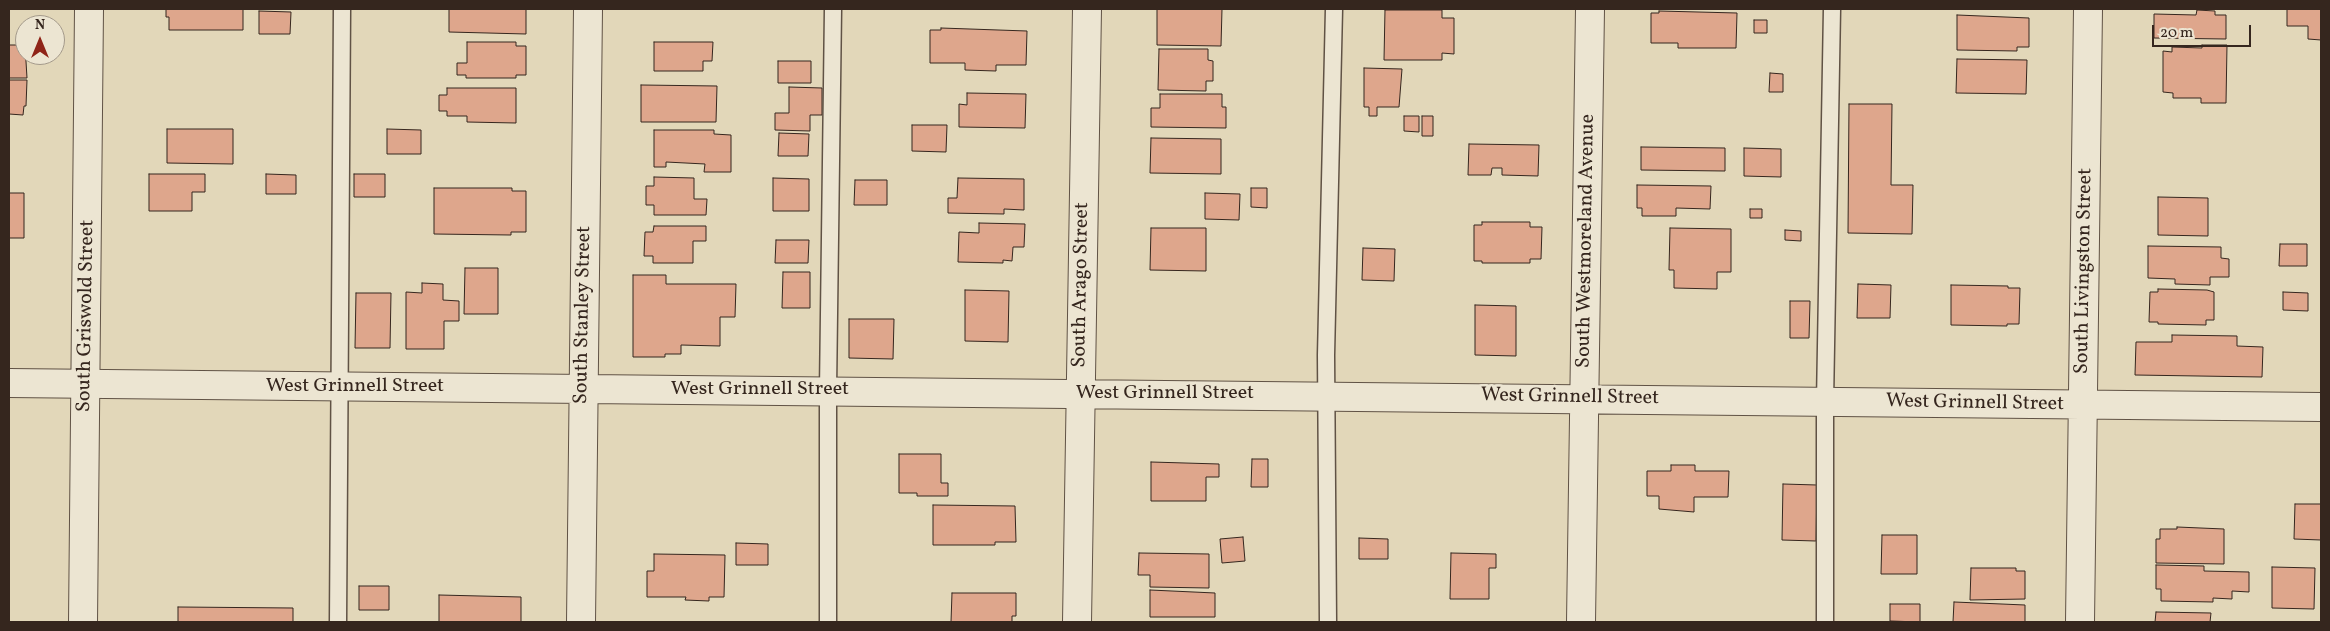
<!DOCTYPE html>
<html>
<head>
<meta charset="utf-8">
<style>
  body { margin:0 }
  #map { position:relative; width:2330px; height:631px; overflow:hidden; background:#e2d7b9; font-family:Vollkorn,serif }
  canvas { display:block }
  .frame { position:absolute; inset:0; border:10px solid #35261e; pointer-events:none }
  .north { position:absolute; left:15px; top:15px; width:50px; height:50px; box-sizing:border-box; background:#ece5d2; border:1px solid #a3998a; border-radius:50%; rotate:0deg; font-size:14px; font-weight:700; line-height:20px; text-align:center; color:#35261e }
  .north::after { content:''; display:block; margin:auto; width:18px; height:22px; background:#8f2418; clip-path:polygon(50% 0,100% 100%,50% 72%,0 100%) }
  .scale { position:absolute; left:2152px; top:25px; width:99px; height:22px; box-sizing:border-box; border:2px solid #35261e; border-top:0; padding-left:6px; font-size:15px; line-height:18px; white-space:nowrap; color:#35261e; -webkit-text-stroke:4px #ece5d2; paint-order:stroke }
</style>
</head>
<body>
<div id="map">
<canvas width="2330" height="631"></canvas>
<div class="frame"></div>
<div class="north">N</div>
<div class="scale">20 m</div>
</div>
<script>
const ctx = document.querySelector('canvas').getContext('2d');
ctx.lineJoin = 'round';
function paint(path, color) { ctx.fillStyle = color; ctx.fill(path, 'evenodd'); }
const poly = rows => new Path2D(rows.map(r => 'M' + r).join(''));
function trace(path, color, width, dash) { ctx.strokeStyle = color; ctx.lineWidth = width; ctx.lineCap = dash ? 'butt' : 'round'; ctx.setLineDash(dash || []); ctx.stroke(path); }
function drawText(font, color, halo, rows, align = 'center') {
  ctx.font = font + ' Vollkorn,serif'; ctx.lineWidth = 5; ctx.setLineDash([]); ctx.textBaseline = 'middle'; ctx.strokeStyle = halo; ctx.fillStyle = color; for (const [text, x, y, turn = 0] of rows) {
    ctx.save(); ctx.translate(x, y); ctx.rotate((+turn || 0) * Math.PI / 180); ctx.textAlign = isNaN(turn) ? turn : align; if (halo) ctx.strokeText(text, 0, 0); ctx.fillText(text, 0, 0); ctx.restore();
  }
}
const building = poly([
  [166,9,243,9,243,30,169,30,169,17,166,17,166,9],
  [449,9,526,9,526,34,449,32,449,9],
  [1157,9,1222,9,1221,46,1157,45,1157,9],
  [2287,9,2321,9,2321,40,2308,39,2308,26,2287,26,2287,9],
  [1385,10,1442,10,1442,18,1454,18,1454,54,1442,53,1442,60,1384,60,1385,10],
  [2197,10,2215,11,2215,15,2226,15,2226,39,2154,38,2154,14,2196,15,2197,10],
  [259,11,291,12,290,34,259,34,259,11],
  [1659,11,1737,13,1736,48,1678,48,1678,43,1651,43,1651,13,1659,13,1659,11],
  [1957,15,2029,18,2029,47,2017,47,2017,51,1957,50,1957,15],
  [1754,20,1767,20,1767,33,1754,33,1754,20],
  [941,28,1027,31,1026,65,996,65,996,71,965,70,965,63,930,63,930,30,941,30,941,28],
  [467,42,516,42,516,46,526,46,526,75,516,75,516,78,466,78,466,75,457,75,457,63,467,63,467,42],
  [654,42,713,42,712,61,703,61,703,71,654,71,654,42],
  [9,45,25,45,27,78,9,78,9,45],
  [2202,45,2227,45,2226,103,2201,103,2201,98,2173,98,2173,93,2163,92,2163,51,2172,52,2172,47,2202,48,2202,45],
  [1159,49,1208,49,1208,60,1213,61,1213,81,1206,81,1206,91,1158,90,1159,49],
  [1957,59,2027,60,2026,94,1956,93,1957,59],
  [778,61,811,61,811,83,778,83,778,61],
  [1364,68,1402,69,1399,107,1377,107,1377,116,1369,116,1369,107,1364,107,1364,68],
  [1770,73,1783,74,1783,92,1769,92,1770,73],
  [9,80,27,80,26,106,24,106,23,115,9,114,9,80],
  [641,85,717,86,716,122,641,122,641,85],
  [789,87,822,88,822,115,810,115,810,131,775,130,775,113,789,113,789,87],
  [447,88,516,88,516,123,467,122,467,116,447,116,447,111,439,111,439,95,447,95,447,88],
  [967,93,1026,94,1025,128,959,127,959,104,967,105,967,93],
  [1160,94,1222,94,1222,107,1226,107,1226,128,1151,127,1151,108,1160,108,1160,94],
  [1849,104,1892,104,1891,185,1913,185,1912,234,1848,233,1849,104],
  [1404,116,1419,116,1419,132,1404,131,1404,116],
  [1422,116,1433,116,1433,136,1422,136,1422,116],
  [912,125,947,125,946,152,912,151,912,125],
  [167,129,233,129,233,164,167,163,167,129],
  [387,129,421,130,421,154,387,154,387,129],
  [654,130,714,130,714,134,731,135,731,172,704,172,705,164,666,162,666,167,654,167,654,130],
  [779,133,809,134,808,156,778,156,779,133],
  [1151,138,1221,139,1221,174,1150,173,1151,138],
  [1469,144,1539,145,1538,176,1502,175,1502,168,1492,168,1491,175,1468,175,1469,144],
  [1641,147,1725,148,1725,171,1641,170,1641,147],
  [1744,148,1781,149,1781,177,1744,176,1744,148],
  [149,174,205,174,205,192,192,192,192,211,149,211,149,174],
  [266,174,296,175,296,194,266,194,266,174],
  [354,174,385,174,385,197,354,197,354,174],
  [654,177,694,178,694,199,707,199,706,215,654,215,654,205,646,205,646,186,654,186,654,177],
  [773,178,809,179,809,211,773,211,773,178],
  [958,178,1024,179,1024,210,1004,209,1004,214,948,213,948,198,957,198,958,178],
  [855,180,887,180,887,205,854,205,855,180],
  [1637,185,1711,186,1710,209,1676,208,1676,216,1642,216,1642,208,1637,208,1637,185],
  [434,188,512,188,512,191,526,191,526,232,511,232,511,235,434,234,434,188],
  [1251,188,1267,188,1267,208,1251,207,1251,188],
  [9,193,24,193,24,238,9,238,9,193],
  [1205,193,1240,194,1239,220,1205,219,1205,193],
  [2158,197,2208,198,2208,236,2158,235,2158,197],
  [1750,209,1762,209,1762,218,1750,218,1750,209],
  [1482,222,1530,222,1530,227,1542,227,1541,259,1530,259,1530,263,1482,263,1482,261,1474,261,1474,225,1482,225,1482,222],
  [979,223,1025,224,1024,247,1013,247,1012,261,1003,260,1003,263,958,262,959,232,979,233,979,223],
  [654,226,706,226,706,241,693,241,693,263,653,263,653,256,644,256,645,232,653,232,654,226],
  [1151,228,1206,228,1206,271,1150,270,1151,228],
  [1670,228,1731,229,1731,272,1717,272,1717,289,1674,288,1674,270,1669,270,1670,228],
  [1785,230,1801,231,1801,241,1785,240,1785,230],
  [776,240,809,240,808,263,775,263,776,240],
  [2280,244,2307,244,2307,266,2279,266,2280,244],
  [2148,246,2221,247,2221,258,2229,259,2229,277,2210,277,2210,285,2175,284,2175,279,2148,278,2148,246],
  [1363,248,1395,249,1394,281,1362,280,1363,248],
  [465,268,498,268,498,314,464,314,465,268],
  [783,272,810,272,810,308,782,308,783,272],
  [633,275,666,275,666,284,736,284,735,317,720,317,720,346,681,345,681,354,665,354,665,357,633,357,633,275],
  [422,283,443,284,443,300,459,301,459,321,444,321,444,349,406,349,406,292,422,293,422,283],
  [1858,284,1891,285,1890,318,1857,318,1858,284],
  [1951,285,2008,286,2008,288,2020,288,2019,324,2007,324,2007,326,1951,325,1951,285],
  [2158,289,2207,290,2214,292,2214,320,2206,320,2206,325,2158,324,2158,322,2149,322,2150,292,2158,292,2158,289],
  [965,290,1009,291,1008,342,965,341,965,290],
  [2283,292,2308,293,2308,311,2283,310,2283,292],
  [356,293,391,293,390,348,355,348,356,293],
  [1790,301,1810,301,1809,338,1790,338,1790,301],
  [1475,305,1516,306,1516,356,1475,355,1475,305],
  [849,319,894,319,893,359,849,358,849,319],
  [2172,335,2237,336,2237,346,2263,347,2262,377,2135,375,2136,342,2172,342,2172,335],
  [899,454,941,454,941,483,948,483,948,496,917,496,917,493,899,493,899,454],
  [1252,459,1268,459,1268,487,1251,487,1252,459],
  [1151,462,1219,464,1219,477,1206,477,1206,501,1151,501,1151,462],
  [1671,465,1695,465,1695,471,1729,471,1728,497,1694,497,1694,512,1659,509,1659,496,1647,496,1647,471,1671,471,1671,465],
  [1783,484,1817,485,1816,541,1782,540,1783,484],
  [2295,504,2321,504,2321,540,2294,539,2295,504],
  [933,505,1015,506,1016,542,995,542,995,545,933,545,933,505],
  [2177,527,2224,529,2224,564,2156,563,2156,539,2160,539,2160,529,2177,529,2177,527],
  [1882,535,1917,535,1917,574,1881,574,1882,535],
  [1243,537,1245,561,1222,563,1220,539,1243,537],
  [1359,538,1388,539,1388,559,1359,559,1359,538],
  [736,543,768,544,768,565,736,565,736,543],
  [1139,553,1209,554,1209,588,1150,587,1150,575,1138,575,1139,553],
  [1451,553,1496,554,1496,568,1489,568,1489,599,1450,599,1451,553],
  [654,554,725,555,724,597,709,597,709,601,685,600,686,597,647,597,647,571,654,571,654,554],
  [2156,565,2204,566,2204,571,2249,572,2249,592,2232,591,2232,599,2213,598,2213,602,2161,601,2161,589,2156,589,2156,565],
  [2272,567,2315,568,2314,609,2272,608,2272,567],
  [1971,568,2016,568,2016,571,2025,571,2025,599,1970,600,1971,568],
  [359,586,389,586,389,610,359,610,359,586],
  [1150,590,1215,593,1215,617,1150,617,1150,590],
  [952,593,1016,593,1016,616,1012,616,1012,622,951,622,952,593],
  [439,595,521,597,521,622,439,622,439,595],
  [1954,602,2025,605,2025,622,1953,622,1954,602],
  [1890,604,1920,604,1920,622,1890,621,1890,604],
  [178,607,293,608,293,622,178,622,178,607],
  [2156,612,2211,613,2210,622,2155,622,2156,612]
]);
paint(building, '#dea68c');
trace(building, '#35261e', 1);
const service = poly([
  [338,622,342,9],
  [828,622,828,390,833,9],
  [1328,622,1326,355,1334,9],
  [1825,622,1825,402,1832,9]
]);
const minor = poly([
  [9,383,2321,407],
  [581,622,588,9],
  [1077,622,1087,9],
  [1581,622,1590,9],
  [2080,622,2088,9]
]);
const tertiary = poly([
  [83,622,89,9]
]);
trace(service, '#605245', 19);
trace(minor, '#605245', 30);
trace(tertiary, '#605245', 30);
trace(service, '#ece5d2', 16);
trace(minor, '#ece5d2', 28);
trace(tertiary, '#ece5d2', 28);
drawText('20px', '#35261e', '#ece5d2', [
  ["South Westmoreland Avenue",1587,241,-89],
  ["South Livingston Street",2085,271,-89],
  ["South Arago Street",1082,285,-89],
  ["South Stanley Street",584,315,-89],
  ["South Griswold Street",87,316,-89],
  ["West Grinnell Street",355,387],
  ["West Grinnell Street",760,390],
  ["West Grinnell Street",1165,394],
  ["West Grinnell Street",1570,398,1],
  ["West Grinnell Street",1975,404,1]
]);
</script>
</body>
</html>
